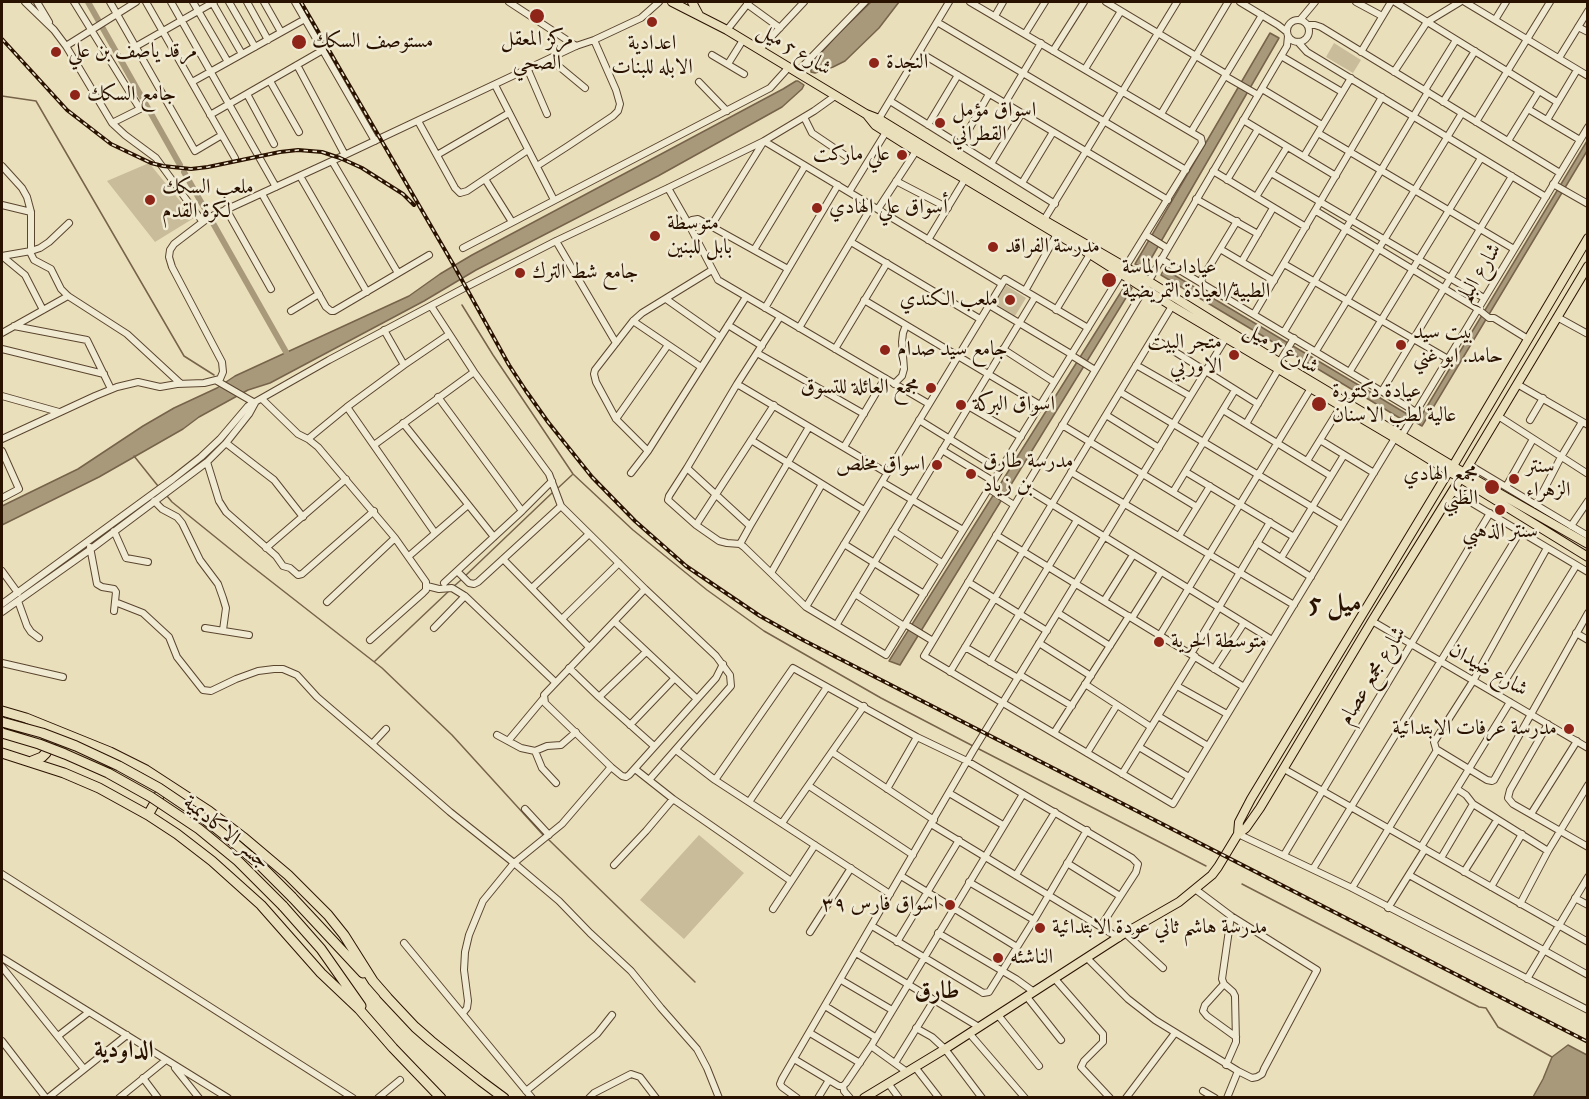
<!DOCTYPE html>
<html>
<head>
<meta charset="utf-8">
<style>
  body { margin:0 }
  #map { position:relative; width:1589px; height:1099px; overflow:hidden; background:#eadfbb; font-family:"IM FELL Great Primer",serif }
  canvas { display:block }
  .frame { position:absolute; inset:0; border:3px solid #2a1200; pointer-events:none }
</style>
</head>
<body>
<div id="map">
<canvas width="1589" height="1099"></canvas>
<div class="frame"></div>
</div>
<script>
const ctx = document.querySelector('canvas').getContext('2d');
ctx.lineJoin = 'round';
function paint(path, color) { ctx.fillStyle = color; ctx.fill(path, 'evenodd'); }
const poly = rows => new Path2D(rows.map(r => 'M' + r).join(''));
function trace(path, color, width, dash) { ctx.strokeStyle = color; ctx.lineWidth = width; ctx.lineCap = dash ? 'butt' : 'round'; ctx.setLineDash(dash || []); ctx.stroke(path); }
function drawText(font, color, halo, rows, align = 'center') {
  ctx.font = font + ' "IM FELL Great Primer",Amiri,serif'; ctx.lineWidth = 5; ctx.setLineDash([]); ctx.textBaseline = 'middle'; ctx.strokeStyle = halo; ctx.fillStyle = color; for (const [text, x, y, turn = 0] of rows) {
    ctx.save(); ctx.translate(x, y); ctx.rotate((+turn || 0) * Math.PI / 180); ctx.textAlign = isNaN(turn) ? turn : align; if (halo) ctx.strokeText(text, 0, 0); ctx.fillText(text, 0, 0); ctx.restore();
  }
}
paint(poly([
  [1334,43,1361,60,1353,73,1326,57],
  [149,163,194,218,155,242,107,181],
  [1004,284,1026,298,1015,316,993,302],
  [699,835,744,873,684,939,640,900]
]), '#c9bc9b');
const water = poly([
  [871,2,899,2,879,28,845,61,833,67,815,73,811,72,811,68,821,53,836,36,871,2],
  [1270,33,1279,38,1145,269,1135,264,1270,33],
  [796,81,798,81,804,85,802,89,782,107,658,176,476,270,424,301,270,383,248,390,199,417,183,429,99,477,2,525,2,506,78,469,143,426,174,408,217,388,235,376,409,296,440,274,472,255,783,89,796,81],
  [1587,141,1587,151,1422,426,1417,423,1587,141],
  [1164,269,1407,414,1403,420,1161,275,1164,269],
  [1126,284,1132,288,900,665,889,661,1126,284],
  [1568,1045,1587,1055,1587,1097,1533,1097,1543,1079,1552,1057,1568,1045]
]);
paint(water, '#a9997b');
trace(water, '#76634a', 1.5);
trace(poly([
  [2,96,36,101,184,356,214,375],
  [462,305,493,355,573,474,633,530,707,590,764,631,881,698,973,746],
  [134,456,158,486],
  [558,488,572,475],
  [167,496,172,502,245,561,382,668,452,735,544,836],
  [464,577,552,493],
  [453,587,461,580],
  [375,661,450,590],
  [977,748,1206,866],
  [548,839,695,982],
  [1242,884,1479,1007,1486,1008,1498,1027,1552,1057]
]), '#76634a', 1.5);
trace(poly([
  [88,2,180,165],
  [184,172,286,352]
]), '#a9997b', 6);
const minor = poly([
  [25,2,54,30,66,46,112,123,125,135,156,158,202,221],
  [37,2,49,22],
  [74,2,140,109,112,123],
  [110,2,195,151,222,135],
  [146,2,235,158],
  [171,2,276,187],
  [193,2,228,62],
  [212,2,242,54],
  [229,2,255,47],
  [247,2,268,40],
  [264,2,281,32],
  [295,2,375,141],
  [509,2,576,46],
  [1106,2,1226,74],
  [1240,2,1278,25,1287,32],
  [1356,2,1382,16],
  [1395,2,1557,102],
  [1465,2,1588,76],
  [747,4,780,28],
  [995,16,1003,2],
  [1300,20,1315,2],
  [1495,20,1506,2],
  '1287 31a11 11 0 1 1 22 0a11 11 0 1 1-22 0Z',
  [937,22,1186,170],
  [1308,25,1315,25,1321,27,1560,173],
  [1578,27,1588,32],
  [727,30,749,2],
  [1025,34,1045,2],
  [1288,36,1287,46,1144,289,924,656,1173,804,1395,438],
  [1298,42,1307,52,1546,197],
  [66,46,136,2],
  [135,47,214,2],
  [760,49,804,2],
  [1053,51,1084,2],
  [919,52,1168,200],
  [1361,52,1391,2],
  [712,55,744,74],
  [1281,56,1342,92],
  [1559,58,1588,11],
  [550,59,585,88],
  [728,64,743,40],
  [297,65,345,155],
  [1085,69,1121,11],
  [528,70,547,114],
  [797,72,865,2],
  [1394,72,1427,22,1460,2],
  [1225,76,1258,95],
  [270,81,299,132],
  [192,82,305,19],
  [699,82,727,111],
  [495,85,554,200],
  [1262,89,1322,125],
  [1425,90,1456,40],
  [247,94,274,144],
  [890,101,1055,204],
  [1443,102,1475,51],
  [1005,103,1041,43],
  [1528,109,1580,140],
  [1161,114,1228,2],
  [210,115,323,50],
  [804,117,812,133,849,158],
  [1243,120,1336,176],
  [1547,120,1577,70],
  [418,121,455,188,460,193,467,191,528,150],
  [877,122,949,2],
  [1476,122,1550,2],
  [928,125,958,75],
  [1191,132,1262,15],
  [1318,133,1514,249],
  [1508,141,1539,91],
  [960,145,989,94],
  [437,155,509,113],
  [1304,156,1351,78],
  [332,161,398,273],
  [991,164,1022,113],
  [2,166,22,188,27,197,31,212,31,254,34,260,51,269,61,289,68,296,127,334,180,383],
  [537,166,568,146,613,116,618,111,620,104,616,90,594,40],
  [1213,171,1306,227],
  [1271,173,1484,298],
  [300,176,367,292],
  [485,179,512,222],
  [1227,180,1258,129],
  [896,181,948,208],
  [1022,183,1053,132],
  [1553,184,1588,204],
  [668,188,688,223,718,280,929,404],
  [849,192,886,132],
  [262,194,326,307,331,311,334,311,429,255],
  [1256,197,1287,147],
  [1196,199,1258,234],
  [2,205,31,212],
  [226,209,271,289],
  [878,209,916,151],
  [1316,211,1478,309,1489,318,1494,318,1528,339],
  [1044,220,1177,2],
  [688,223,692,220,698,219,788,269],
  [711,226,764,141,1002,284],
  [1146,235,1167,248],
  [928,240,965,179],
  [556,241,616,343],
  [851,242,980,319],
  [463,248,770,88,789,67],
  [1220,249,1274,281],
  [754,250,805,166],
  [2,256,31,251,40,248,49,242,69,223],
  [2,256,25,275,43,310],
  [1161,259,1416,412],
  [1242,261,1273,208],
  [1284,264,1448,359],
  [1200,282,1237,221],
  [1025,291,1057,234],
  [666,299,720,337],
  [864,300,1040,405],
  [989,305,1071,354],
  [431,306,474,372,549,474,561,506,645,589,716,656,730,675,731,686,649,780],
  [765,308,838,185],
  [1056,310,1090,254],
  [291,311,319,294],
  [1254,314,1382,97],
  [780,317,737,384,687,468,669,496,668,500,696,525,719,541,727,543,740,544,744,547,806,607,886,655,1202,143,1201,138,970,2],
  [1557,317,1588,334],
  [633,321,701,367],
  [728,325,762,346],
  [14,326,87,340,111,389],
  [799,328,872,206],
  [384,330,404,365],
  [1284,332,1428,92],
  [2,333,68,296],
  [1153,338,1258,404],
  [2,349,104,374],
  [835,349,887,263],
  [1003,349,1054,382],
  [1316,351,1462,113],
  [757,353,864,414],
  [1071,355,1095,370],
  [1279,363,1294,338],
  [1136,365,1190,396],
  [1350,371,1481,158],
  [217,381,255,403],
  [737,384,887,473],
  [894,384,902,376,904,369,902,342,903,333,906,325],
  [1517,384,1588,425],
  [1382,391,1512,176],
  [1120,392,1342,525],
  [2,396,59,412],
  [438,397,522,511],
  [262,399,298,434,308,439,318,447,395,538,426,582,426,590,423,593,370,640],
  [968,406,1021,437],
  [347,407,435,533],
  [1223,410,1331,476],
  [1106,415,1159,448],
  [1498,416,1588,474],
  [616,419,668,345],
  [919,420,1000,470],
  [1530,420,1543,398],
  [403,423,494,537],
  [1246,424,1278,370],
  [1062,425,1197,507],
  [1402,435,1588,127],
  [2,439,95,396,117,387,138,382,160,387,177,384,204,383,220,379,223,372,222,362,172,267,169,257,170,250,174,244,208,218,332,161,576,46,594,40,641,18,659,2],
  [308,439,347,407,404,365,448,335],
  [751,440,864,510],
  [1320,440,1374,473],
  [226,443,274,480,303,517],
  [374,445,474,372],
  [844,447,885,378],
  [942,450,993,481],
  [2,451,19,489,2,498],
  [648,451,616,419,596,382,594,374,595,370,633,321,642,313,712,270],
  [1307,461,1341,406],
  [207,462,219,501,226,512,276,556,283,566,290,568,298,575,302,574,374,511],
  [1471,466,1588,536],
  [687,468,750,526],
  [1071,472,1294,605],
  [1186,472,1294,537],
  [631,473,648,451,746,297],
  [882,482,963,530],
  [1024,487,1272,640],
  [1506,487,1533,439],
  [989,489,1014,505],
  [1452,491,1588,572],
  [1173,492,1235,390],
  [154,501,162,509,177,517,182,523,200,560,218,584,223,598,226,608,223,630],
  [1536,505,1561,457,1582,422],
  [696,525,774,405],
  [1571,526,1588,501],
  [114,531,126,558,148,562],
  [893,531,942,563],
  [996,535,1244,687],
  [1179,536,1210,486],
  [1257,543,1311,577],
  [740,544,750,526,809,427],
  [844,544,924,594],
  [90,547,97,584,102,587,114,589,116,592,114,611],
  [266,548,346,479],
  [1547,548,1473,681,1434,742,1436,749,1487,780,1492,781,1494,780,1588,613],
  [409,556,468,505],
  [1281,558,1344,455],
  [503,559,589,647],
  [2,571,18,593],
  [457,571,469,583,474,584,478,582,561,506],
  [771,573,822,484],
  [968,582,1047,631],
  [444,583,522,511,552,481],
  [427,586,439,589,452,588,465,596,555,682],
  [532,588,589,534],
  [645,589,544,695,545,703,611,767,622,776,626,777,629,775,716,678,723,664],
  [855,594,904,626],
  [18,601,27,626,31,632,39,638],
  [1104,601,1133,555],
  [115,602,143,613,169,637,177,657,203,690,211,691,236,679,258,671,274,669,283,669,297,675,317,697,372,744,450,812,514,863,559,901,590,933,631,971,661,1008,697,1049,707,1068,719,1098],
  [327,602,395,538],
  [2,604,173,479,201,457,220,439,248,406,329,360,466,287,556,241,668,188,764,141,814,111,835,96],
  [806,607,1005,279,1088,328],
  [2,612,91,549,207,462,226,443,249,414,255,403],
  [1058,613,1110,646],
  [1132,618,1161,572],
  [562,619,619,563],
  [1372,621,1588,748],
  [615,622,697,699],
  [837,624,1035,297],
  [905,624,933,641],
  [205,628,249,635],
  [434,628,465,596],
  [1576,633,1588,640],
  [1160,635,1311,388],
  [1039,643,1091,676],
  [965,647,1018,678],
  [1191,654,1270,522],
  [990,662,1077,520],
  [2,663,63,677],
  [569,668,599,697,654,746],
  [1214,669,1244,623],
  [950,672,1172,306],
  [1020,675,1072,706],
  [1085,684,1151,727],
  [1177,686,1227,714],
  [1497,694,1576,566],
  [599,697,646,652],
  [1158,716,1208,746],
  [1548,724,1510,790,1508,798,1513,804,1588,847],
  [630,725,674,679],
  [1054,733,1129,616],
  [497,735,521,748,535,751,542,768,556,783],
  [508,741,543,699],
  [372,744,386,729],
  [1139,747,1189,777],
  [676,750,715,780,890,894],
  [535,751,547,746,561,745,576,732],
  [832,752,934,820],
  [1087,753,1117,705],
  [635,769,673,799,791,881],
  [1284,769,1588,942],
  [1122,774,1195,656],
  [715,780,793,668,917,737,967,761,1132,858,1138,864,1136,872,1101,926],
  [809,786,913,855],
  [887,789,917,737],
  [1457,789,1466,795,1473,804,1548,851],
  [949,793,1003,825],
  [749,802,827,687],
  [525,809,549,835],
  [1531,814,1577,741],
  [782,823,864,706],
  [931,824,1119,938],
  [1238,834,1352,888,1588,1010],
  [1421,847,1510,702],
  [1284,855,1490,513],
  [1441,858,1473,804],
  [1067,863,1120,896],
  [614,865,646,831,673,799],
  [1313,869,1520,532],
  [1464,872,1497,820],
  [2,874,353,1098],
  [1016,875,1055,812],
  [1409,875,1588,975],
  [901,876,1017,947],
  [969,882,1034,920],
  [1491,887,1522,834],
  [1352,888,1437,750],
  [1575,898,1588,905],
  [1520,904,1548,851,1588,785],
  [1388,908,1425,849],
  [773,909,815,845],
  [872,926,980,991,983,993,989,992,1034,920,1087,830],
  [810,932,851,868],
  [938,933,1016,979,1034,992],
  [1125,933,1163,968],
  [897,942,959,840],
  [404,943,532,1098],
  [856,953,979,1027],
  [2,958,228,1098],
  [1087,958,1128,999,1155,1020,1238,1071,1252,1078,1257,1077,1262,1074,1264,1069,1317,970,1231,916,1195,889],
  [2,967,84,1069],
  [1055,979,1103,1034,1103,1042,1084,1061,1081,1067,1110,1098],
  [1527,979,1588,877],
  [841,980,892,1010],
  [1224,984,1205,1005,1203,1011,1207,1016,1236,1037],
  [1027,997,1061,1040],
  [825,1006,875,1037],
  [463,1013,467,1008,468,1001,464,970,465,952,469,935,483,901,514,863,562,824,611,767],
  [998,1015,1039,1066],
  [916,1028,932,1037,945,1049,982,1098],
  [810,1033,860,1063],
  [969,1033,1025,1098],
  [58,1036,89,1012],
  [2,1041,46,1098],
  [871,1046,907,1072],
  [794,1059,839,1086,843,1086,846,1083,871,1046,1023,794],
  [895,1063,934,1000],
  [1226,1065,1236,1042,1235,996,1233,992,1224,984,1222,979,1231,916],
  [915,1067,939,1098],
  [175,1068,199,1098],
  [143,1078,158,1098],
  [888,1083,899,1098],
  [843,1086,844,1091,850,1098],
  [526,1091,597,1034,612,1015],
  [1203,1091,1215,1098],
  [48,1098,127,1035],
  [119,1098,166,1060],
  [378,1098,400,1080],
  [589,1098,594,1093,631,1074,640,1077,656,1098],
  [797,1098,782,1087,780,1084,782,1079,973,751,1226,338],
  [818,1098,829,1080],
  [1126,1098,1175,1033],
  [1227,1098,1238,1071]
]);
const major = poly([
  [672,2,727,30,866,114,879,119,1044,220,1127,268,1282,364,1476,480,1588,544],
  [692,2,699,15],
  [867,115,875,125,916,151,965,179,1090,254,1172,306,1395,438,1588,557],
  [1453,466,1588,238],
  [1464,473,1588,266],
  [1238,834,1239,822,1251,799,1449,471],
  [864,1098,945,1049,1125,933,1179,902,1212,875,1218,867,1238,834,1246,828,1260,808,1372,621,1460,479]
]);
const highway = poly([
  [2,711,26,718,110,752,146,770,209,811,243,837,288,875,328,915,344,935,373,981,387,997],
  [2,753,64,773,99,788,148,815,177,834,212,861,261,905,321,973,359,1009,393,1048,441,1098],
  [32,761,42,757,46,753,52,741],
  [148,815,165,785],
  [292,897,363,973],
  [283,906,321,949,361,1006],
  [384,994,415,1027,431,1041,481,1081,504,1098]
]);
trace(minor, '#5a452f', 8);
trace(major, '#2a1200', 10);
trace(highway, '#2a1200', 11);
trace(minor, '#f1ead3', 6);
trace(major, '#eadfbb', 8);
trace(highway, '#eadfbb', 9);
const rail = poly([
  [301,2,453,264,509,365,526,391,548,422,592,477,635,521,686,566,760,616,803,640,1588,1042],
  [2,39,67,110,111,144,151,163,163,166,191,169,208,167,280,152,298,150,322,152,340,158,362,168,403,194,414,205]
]);
trace(rail, '#2a1200', 4);
trace(rail, '#f1ead3', 1.5, [4.5]);
const highwayBridge = poly([
  [2,722,42,733,76,746,119,766,159,788,202,817,232,841,259,864,292,897],
  [2,733,39,744,65,754,108,773,151,797,199,829,238,861,283,906]
]);
trace(highwayBridge, '#2a1200', 11, []);
trace(highwayBridge, '#eadfbb', 9);
for (const [x, y, r, color] of [
  [537,16,8,"#8f2418"],
  [652,22,6,"#8f2418"],
  [299,42,8,"#8f2418"],
  [56,52,6,"#8f2418"],
  [874,63,6,"#8f2418"],
  [75,95,6,"#8f2418"],
  [940,123,6,"#8f2418"],
  [902,155,6,"#8f2418"],
  [150,200,6,"#8f2418"],
  [817,208,6,"#8f2418"],
  [655,236,6,"#8f2418"],
  [993,247,6,"#8f2418"],
  [520,273,6,"#8f2418"],
  [1109,280,8,"#8f2418"],
  [1010,300,6,"#8f2418"],
  [1401,345,6,"#8f2418"],
  [885,350,6,"#8f2418"],
  [1234,355,6,"#8f2418"],
  [931,388,6,"#8f2418"],
  [1319,404,8,"#8f2418"],
  [961,405,6,"#8f2418"],
  [937,465,6,"#8f2418"],
  [971,474,6,"#8f2418"],
  [1514,479,6,"#8f2418"],
  [1492,487,8,"#8f2418"],
  [1500,510,6,"#8f2418"],
  [1159,642,6,"#8f2418"],
  [1569,729,6,"#8f2418"],
  [950,905,6,"#8f2418"],
  [1040,928,6,"#8f2418"],
  [998,958,6,"#8f2418"]
]) { const dot = new Path2D(); dot.arc(x, y, r, 0, 2 * Math.PI); ctx.fillStyle = color; ctx.fill(dot); trace(dot, '#f1ead3', 2); }
drawText('21px', '#2a1200', '#f1ead3', [
  ["مركز المعقل",537,40,"center"],
  ["الصحي",537,64,"center"],
  ["مستوصف السكك",312,42],
  ["اعدادية",652,44,"center"],
  ["الابله للبنات",652,68,"center"],
  ["مرقد ياصف بن علي",68,52],
  ["النجدة",886,63],
  ["جامع السكك",87,95],
  ["اسواق مؤمل",952,111],
  ["القطراني",952,135],
  ["علي ماركت",890,155,"right"],
  ["ملعب السكك",162,188],
  ["لكرة القدم",162,212],
  ["أسواق علي الهادي",829,208],
  ["متوسطة",667,224],
  ["بابل للبنين",667,248],
  ["مدرسة الفراقد",1005,247],
  ["عيادات الماسة",1122,268],
  ["الطبية/العيادة التمريضية",1122,292],
  ["جامع شط الترك",532,273],
  ["ملعب الكندي",998,300,"right"],
  ["بيت سيد",1413,333],
  ["حامد. ابو غني",1413,357],
  ["متجر البيت",1222,343,"right"],
  ["الاوربي",1222,367,"right"],
  ["جامع سيد صدام",897,350],
  ["مجمع العائلة للتسوق",919,388,"right"],
  ["عيادة دكتورة",1332,392],
  ["عالية لطب الاسنان",1332,416],
  ["اسواق البركة",973,405],
  ["مدرسة طارق",983,462],
  ["بن زياد",983,486],
  ["اسواق مخلص",925,465,"right"],
  ["سنتر",1526,467],
  ["الزهراء",1526,491],
  ["مجمع الهادي",1478,475,"right"],
  ["الطبي",1478,499,"right"],
  ["سنتر الذهبي",1500,532,"center"],
  ["متوسطة الحرية",1171,642],
  ["مدرسة عرفات الابتدائية",1557,729,"right"],
  ["اسواق فارس ٣٩",938,905,"right"],
  ["مدرسة هاشم ثاني عودة الابتدائية",1052,928],
  ["الناشئه",1010,958]
], 'left');
drawText('21px', '#2a1200', '#f1ead3', [
  ["شارع 5 ميل",794,50,31],
  ["شارع البلم",1480,273,-59],
  ["شارع 5 ميل",1281,349,30],
  ["شارع ضيدان",1488,670,30],
  ["شارع مجمع عصام",1373,676,-59],
  ["جسر الاكاديمية",226,833,39]
]);
drawText('bold 24px', '#2a1200', '#f1ead3', [
  ["طارق",937,992],
  ["الداودية",124,1051]
]);
drawText('bold 27px', '#2a1200', '#f1ead3', [
  ["5 ميل",1335,604]
]);
</script>
</body>
</html>
